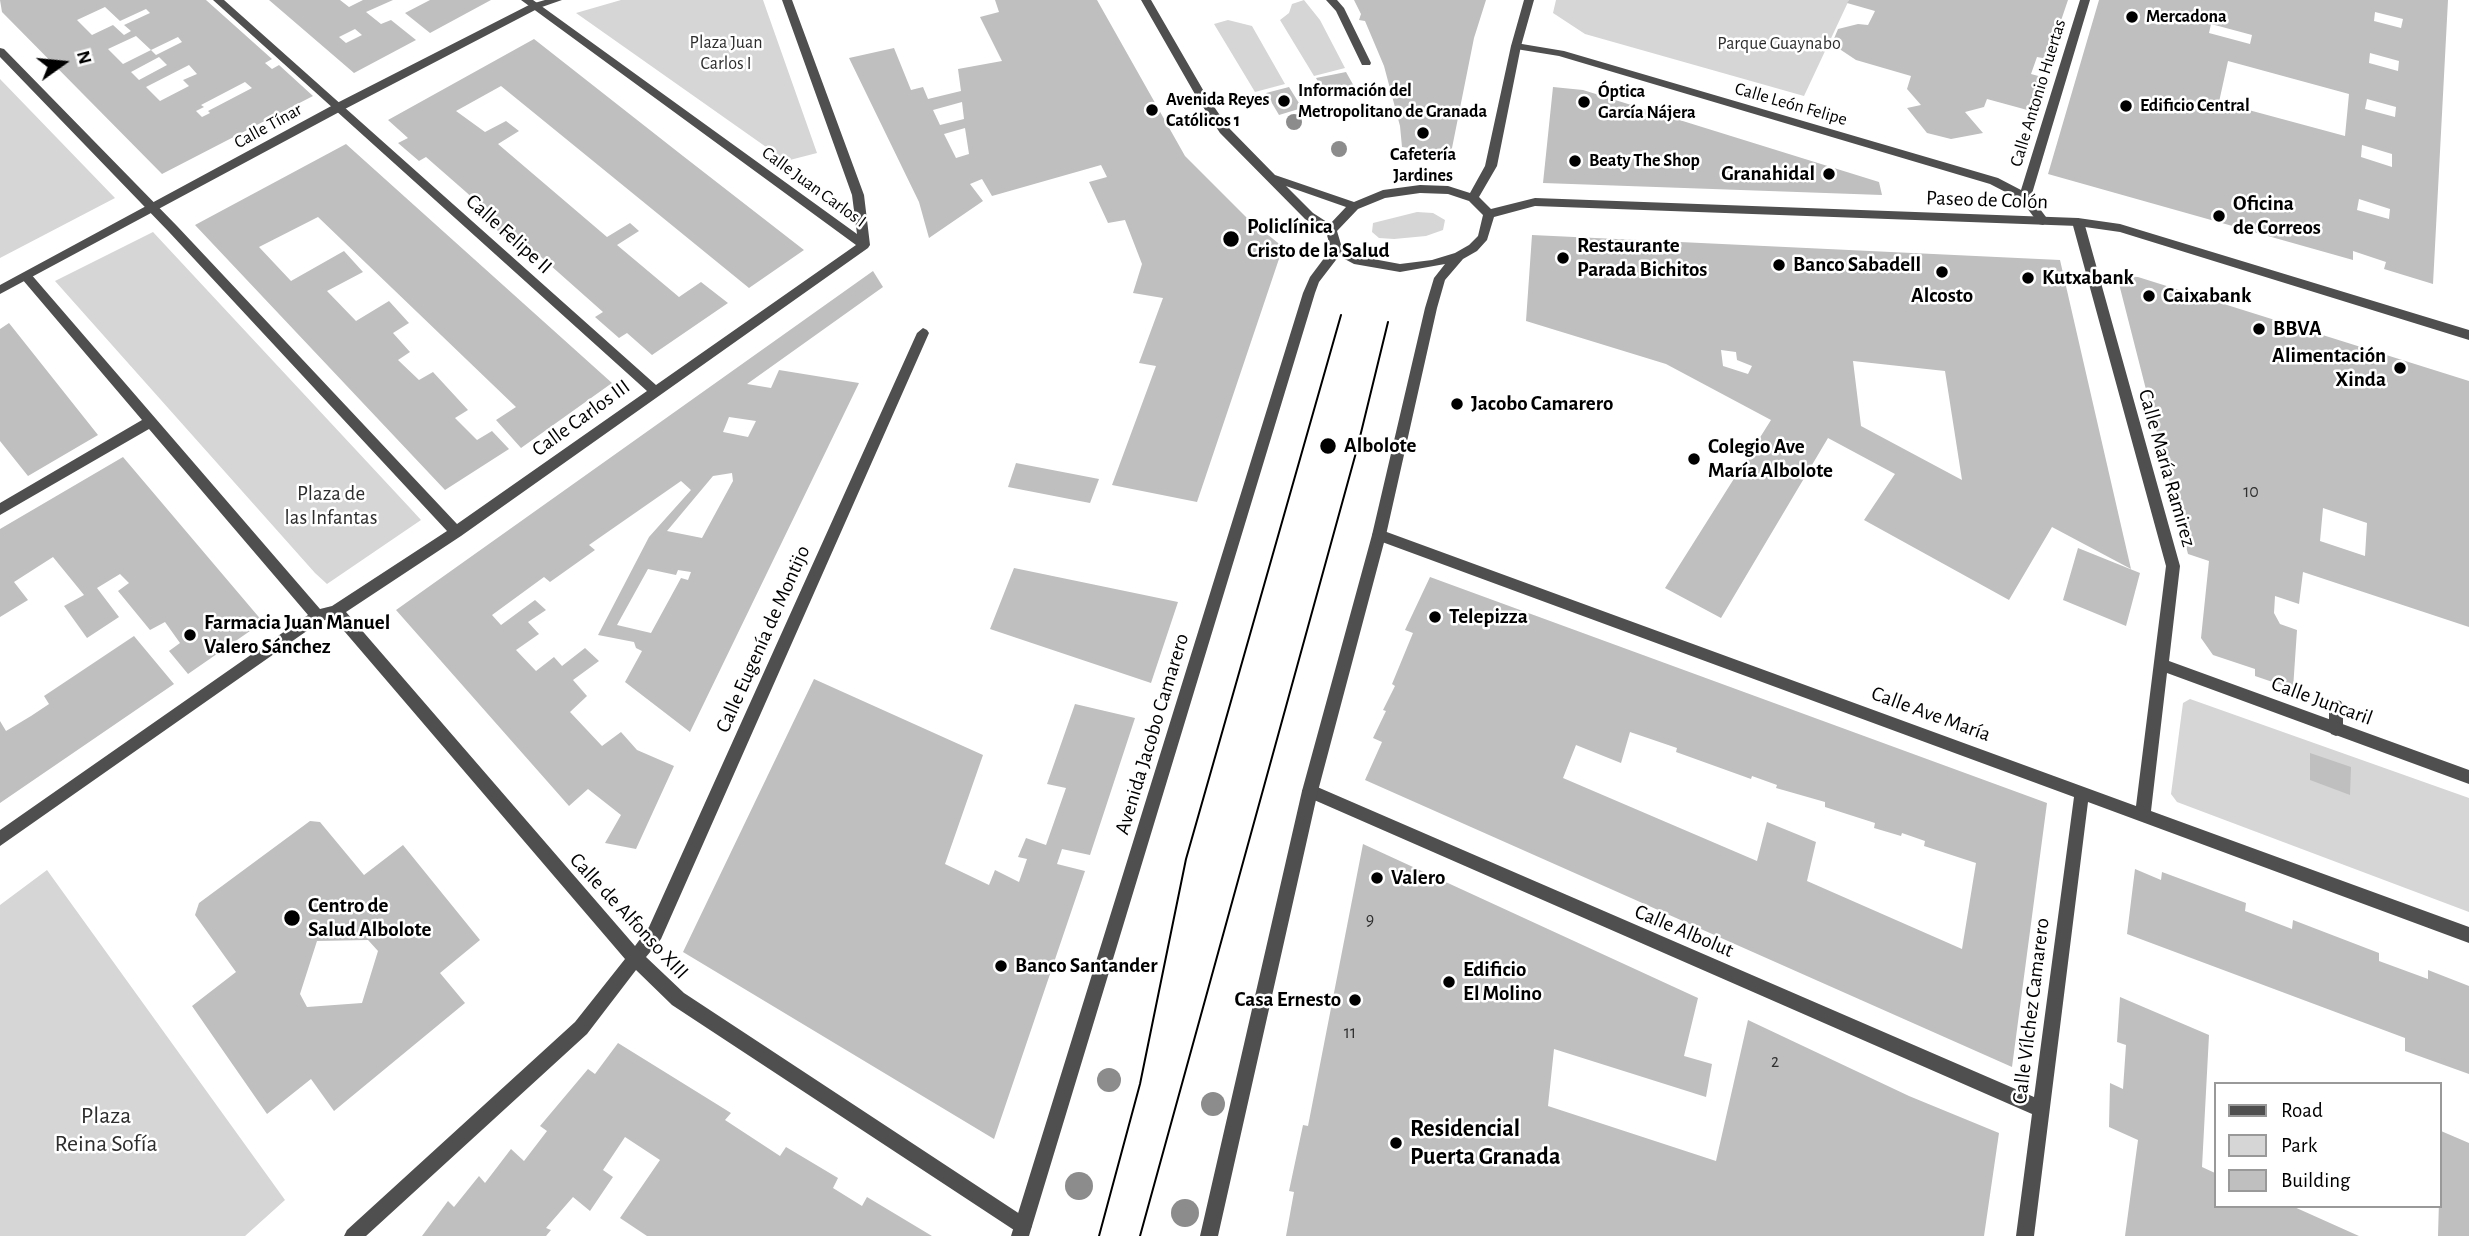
<!DOCTYPE html>
<html>
<head>
<meta charset="utf-8">
<style>
  body { margin:0 }
  #map { position:relative; width:2469px; height:1236px; overflow:hidden; background:#fff; font-family:"Alegreya Sans",sans-serif }
  canvas { display:block }
  .legend { position:absolute; left:2214px; top:1082px; width:228px; height:126px; box-sizing:border-box; background:#fff; border:2px solid #999; margin:0; padding:9px 12px; list-style:none; font-size:21px; color:#000 }
  .legend li { display:flex; align-items:center; gap:14px; height:35px }
  .legend b { width:35px; border:2px solid #999 }
  .north { position:absolute; left:28px; top:28px; width:70px; height:70px; -webkit-text-stroke:5px #fff; paint-order:stroke; rotate:75deg; font-size:19px; font-weight:700; line-height:28px; text-align:center; color:#000 }
  .north::after { content:''; display:block; margin:auto; width:24px; height:32px; background:#000; clip-path:polygon(50% 0,100% 100%,50% 72%,0 100%) }
</style>
</head>
<body>
<div id="map">
<canvas width="2469" height="1236"></canvas>
<ul class="legend">
<li><b style="height:9px;background:#4f4f4f"></b>Road</li>
<li><b style="height:19px;background:#d6d6d6"></b>Park</li>
<li><b style="height:19px;background:#bfbfbf"></b>Building</li>
</ul>
<div class="north">N</div>
</div>
<script>
const ctx = document.querySelector('canvas').getContext('2d');
ctx.lineJoin = 'round';
function paint(path, color) { ctx.fillStyle = color; ctx.fill(path, 'evenodd'); }
const poly = rows => new Path2D(rows.map(r => 'M' + r).join(''));
function trace(path, color, width, dash) { ctx.strokeStyle = color; ctx.lineWidth = width; ctx.lineCap = dash ? 'butt' : 'round'; ctx.setLineDash(dash || []); ctx.stroke(path); }
function drawText(font, color, halo, rows, align = 'center') {
  ctx.font = font + ' "Alegreya Sans",sans-serif'; ctx.lineWidth = 5; ctx.setLineDash([]); ctx.textBaseline = 'middle'; ctx.strokeStyle = halo; ctx.fillStyle = color; for (const [text, x, y, turn = 0] of rows) {
    ctx.save(); ctx.translate(x, y); ctx.rotate((+turn || 0) * Math.PI / 180); ctx.textAlign = isNaN(turn) ? turn : align; if (halo) ctx.strokeText(text, 0, 0); ctx.fillText(text, 0, 0); ctx.restore();
  }
}
paint(poly([
  [621,0,763,0,817,153,786,161,576,13],
  [1304,0,1320,20,1345,68,1314,76,1280,20,1289,13,1292,4],
  [1556,0,1849,0,1804,96,1585,34,1553,13],
  [1228,20,1252,26,1285,84,1255,92,1214,24],
  [0,79,115,198,0,258],
  [1417,212,1433,213,1445,220,1443,230,1426,236,1394,239,1379,238,1372,232,1373,223],
  [153,232,410,508,421,520,327,584,315,573,55,281],
  [2190,699,2469,798,2469,912,2177,802,2171,794,2183,703],
  [47,870,285,1200,245,1236,0,1236,0,905]
]), '#d6d6d6');
paint(poly([
  [0,0,206,0,272,59,265,63,272,69,279,65,313,96,162,174,2,12],
  [105,7,120,21,146,9,150,13,124,25,131,31,124,35,113,25,92,35,77,20],
  [136,36,151,50,123,64,108,49],
  [178,37,182,42,156,55,151,50],
  [159,57,167,65,139,80,131,72],
  [189,65,197,74,183,80,189,86,160,101,146,87],
  [245,82,252,88,208,111,210,113,202,117,196,111,204,107,201,105],
  [269,0,340,0,349,7,363,0,393,0,366,12,381,24,391,20,416,40,354,73],
  [355,29,362,35,346,43,339,37],
  [430,0,491,0,430,33,405,13],
  [995,0,1097,0,1185,156,1246,217,1283,247,1197,502,1112,485,1156,366,1139,363,1163,298,1133,293,1142,264,1125,220,1108,223,1089,182,1107,177,1101,165,992,196,982,179,970,184,983,201,929,238,919,202,849,58,894,48,911,90,923,87,928,99,961,91,958,69,1002,61,980,17,999,12],
  [962,102,964,119,940,125,933,110],
  [965,128,969,154,956,158,944,134],
  [1354,0,1486,0,1474,38,1451,153,1402,147,1400,126,1384,66,1365,21,1359,20,1361,14],
  [1849,0,2068,0,2048,59,2037,57,2031,74,2042,77,2031,111,1987,99,1984,107,1965,112,1983,133,1951,139,1927,133,1907,108,1921,105,1907,89,1911,76,1856,60,1838,48,1833,41,1838,29,1858,24,1868,25,1875,11,1847,3],
  [2099,0,2448,0,2433,284,2384,269,2386,262,2353,251,2353,260,2048,174],
  [2375,12,2403,19,2401,28,2374,21],
  [2211,24,2252,35,2250,44,2209,33],
  [2370,53,2399,61,2398,71,2369,63],
  [2228,61,2349,94,2345,136,2219,102],
  [2367,99,2396,107,2395,117,2365,109],
  [2362,145,2392,154,2392,167,2361,157],
  [2359,199,2390,209,2389,219,2357,210],
  [534,39,683,156,804,250,749,288,501,86,456,111,485,132,506,121,519,131,498,144,607,237,630,223,639,231,617,245,679,297,701,282,728,303,652,355,627,333,619,338,595,317,603,312,532,249,524,254,481,216,488,212,466,192,426,157,419,161,398,143,408,138,388,120],
  [1346,72,1355,88,1325,94,1316,78],
  [1289,87,1302,108,1279,115,1266,93],
  [1553,87,1583,90,1879,182,1882,195,1543,183],
  [346,144,612,383,521,448,496,420,516,407,318,217,259,247,291,281,344,251,363,272,327,291,356,321,389,301,409,323,393,333,410,352,398,360,419,380,433,372,468,410,455,418,477,440,492,431,509,449,445,490,195,225],
  [1532,235,2060,260,2131,569,2052,527,2009,600,1864,520,1895,474,1828,438,1721,618,1665,588,1771,420,1666,364,1526,321],
  [1721,350,1736,352,1737,360,1752,366,1748,374,1723,366],
  [1853,361,1945,371,1962,480,1861,426],
  [873,271,883,287,747,384,771,388,779,370,859,383,690,732,625,682,642,651,636,648,634,642,598,635,649,537,691,490,681,481,589,545,595,550,550,582,544,577,492,615,501,625,535,600,546,610,528,622,539,634,516,650,536,671,554,657,562,666,585,648,599,661,573,680,587,696,570,712,602,746,621,732,637,750,674,766,636,849,605,843,621,815,588,789,569,806,396,610],
  [729,417,756,421,748,437,723,432],
  [732,473,733,481,702,538,667,531,713,476],
  [648,569,676,575,678,570,691,572,688,580,681,578,651,633,617,625],
  [2117,276,2138,277,2469,381,2469,627,2303,572,2299,604,2275,596,2274,613,2280,624,2297,630,2293,689,2255,676,2255,669,2213,655,2201,638,2209,561,2188,554],
  [2323,508,2367,523,2365,556,2320,541],
  [9,323,98,435,28,476,0,441,0,329],
  [123,457,263,622,188,674,169,651,180,643,165,622,150,630,118,591,129,583,120,574,97,588,119,617,87,638,64,606,84,595,53,557,14,582,28,600,0,617,0,529],
  [1016,463,1099,479,1090,503,1008,487],
  [2078,548,2140,573,2126,626,2063,600],
  [1014,568,1178,602,1151,683,990,629],
  [1430,577,2047,803,2012,1067,1365,780,1382,742,1373,738,1386,711,1383,710,1395,686,1392,684,1413,633,1405,630],
  [1630,732,1677,748,1676,752,1751,779,1752,776,1777,785,1776,788,1825,802,1825,807,1875,823,1874,828,1901,836,1902,833,1925,841,1924,846,1976,863,1962,949,1807,881,1816,842,1767,822,1757,861,1563,778,1576,745,1621,763],
  [134,636,174,684,0,803,0,721,6,731,31,716,49,704,44,696],
  [814,679,983,755,945,864,989,885,995,870,1019,882,1027,859,1018,857,1026,838,1046,845,1066,788,1047,784,1075,704,1135,718,1090,855,1062,849,1057,864,1085,871,994,1139,683,952],
  [2310,753,2351,767,2350,795,2310,780],
  [310,821,320,822,364,875,403,845,480,940,440,973,465,1003,334,1111,311,1079,267,1114,192,1006,236,972,195,915,199,903],
  [368,940,378,951,362,1003,307,1007,300,994,317,941],
  [1363,844,1698,998,1684,1056,1712,1064,1706,1097,1554,1049,1548,1106,1716,1161,1748,1020,1909,1096,1999,1133,1984,1236,1286,1236,1294,1192,1289,1191,1303,1125,1308,1126],
  [2135,869,2161,880,2162,872,2246,903,2245,911,2292,929,2293,920,2379,953,2379,961,2428,979,2428,970,2469,986,2469,1074,2405,1051,2405,1038,2127,934],
  [2120,997,2209,1035,2202,1167,2215,1173,2215,1206,2292,1206,2359,1236,2125,1236,2138,1140,2109,1127,2110,1083,2123,1089,2126,1045,2117,1042],
  [618,1043,731,1113,725,1120,780,1156,786,1147,838,1178,833,1188,862,1206,867,1197,932,1236,647,1236,620,1218,660,1160,625,1137,603,1170,613,1177,590,1211,573,1197,546,1228,551,1230,546,1236,422,1236,448,1201,454,1207,479,1176,485,1183,511,1149,524,1161,547,1131,540,1126,588,1069,595,1074],
  [2441,1131,2469,1143,2469,1236,2438,1236]
]), '#bfbfbf');
paint(poly([
  [2336,700,2341,701,2343,706,2343,729,2341,734,2336,736,2331,734,2329,729,2329,706,2331,701,2336,700]
]), '#4f4f4f');
paint(poly([
  [213,0,224,0,656,385,856,245,521,0,533,0,857,234,852,195,782,0,792,0,864,195,870,245,868,248,461,536,346,612,635,946,649,927,917,333,923,328,927,330,929,333,661,939,646,957,684,993,1029,1220,1032,1226,1029,1232,1023,1235,1017,1232,672,1005,636,970,587,1034,366,1236,344,1236,347,1230,575,1022,625,959,333,618,321,621,0,846,0,830,308,615,149,429,0,515,0,503,142,420,22,279,22,273,30,273,320,609,332,606,447,531,169,232,0,57,0,48,4,49,177,226,457,524,647,391,213,0],
  [1326,0,1337,0,1344,8,1371,63,1370,65,1362,65,1336,11,1326,0],
  [2080,0,2090,0,2031,197,2049,221,2043,225,2039,224,2021,200,1990,184,1559,56,1516,49,1511,46,1516,43,1564,51,1998,178,2021,190,2080,0],
  [2078,218,2084,222,2180,566,2169,661,2469,770,2469,784,2167,673,2151,811,2469,927,2469,943,2088,802,2034,1236,2016,1236,2032,1114,1305,796,1302,791,1305,786,1310,784,1315,786,2034,1097,2074,797,1374,539,1372,535,1374,531,1384,531,2136,806,2166,566,2072,222,2078,218]
]), '#4f4f4f');
paint(poly([
  [545,0,562,0,539,8,343,110,0,294,0,285,335,104,531,4,545,0],
  [1141,0,1151,0,1206,95,1228,127,1275,175,1354,202,1383,190,1420,185,1448,186,1470,193,1485,166,1511,46,1524,0,1534,0,1521,46,1497,166,1479,197,1491,209,1535,198,2078,218,2120,224,2469,330,2469,340,2120,232,2078,226,1535,206,1494,217,1487,240,1477,251,1463,259,1445,280,1437,308,1386,535,1318,791,1218,1236,1200,1236,1302,791,1372,535,1425,308,1434,278,1445,264,1400,272,1354,264,1339,256,1319,282,1315,293,1029,1236,1011,1236,1303,293,1310,277,1331,249,1326,232,1305,219,1220,133,1196,96,1141,0],
  [1286,186,1346,207,1330,224,1313,213,1286,186],
  [1420,193,1448,194,1469,201,1483,215,1478,236,1469,245,1455,253,1432,260,1400,264,1357,256,1342,248,1337,231,1358,209,1385,198,1420,193]
]), '#4f4f4f');
trace(poly([
  [1099,1236,1140,1084,1186,859,1341,315],
  [1140,1236,1357,449,1388,322]
]), '#000', 2);
ctx.fillStyle = '#8c8c8c';
for (const [x, y, r] of [
  [1294,122,8],
  [1339,149,8],
  [1109,1080,12],
  [1213,1104,12],
  [1079,1186,14],
  [1185,1213,14]
]) { ctx.beginPath(); ctx.arc(x, y, r, 0, 2 * Math.PI); ctx.fill(); }
for (const [x, y, r, color] of [
  [2132,17,7,"#000"],
  [1284,101,7,"#000"],
  [1584,102,7,"#000"],
  [2126,106,7,"#000"],
  [1152,110,7,"#000"],
  [1423,133,7,"#000"],
  [1575,161,7,"#000"],
  [1829,174,7,"#000"],
  [2219,216,7,"#000"],
  [1231,239,9,"#000"],
  [1563,258,7,"#000"],
  [1779,265,7,"#000"],
  [1942,272,7,"#000"],
  [2028,278,7,"#000"],
  [2149,296,7,"#000"],
  [2259,329,7,"#000"],
  [2400,368,7,"#000"],
  [1457,404,7,"#000"],
  [1328,446,9,"#000"],
  [1694,459,7,"#000"],
  [1435,617,7,"#000"],
  [190,635,7,"#000"],
  [1377,878,7,"#000"],
  [292,918,9,"#000"],
  [1001,966,7,"#000"],
  [1449,982,7,"#000"],
  [1355,1000,7,"#000"],
  [1396,1143,7,"#000"]
]) { const dot = new Path2D(); dot.arc(x, y, r, 0, 2 * Math.PI); ctx.fillStyle = color; ctx.fill(dot); trace(dot, '#fff', 2.5); }
drawText('bold 18px', '#000', '#fff', [
  ["Mercadona",2146,17],
  ["Información del",1298,91],
  ["Metropolitano de Granada",1298,112],
  ["Óptica",1598,92],
  ["García Nájera",1598,113],
  ["Avenida Reyes",1166,100],
  ["Católicos 1",1166,121],
  ["Edificio Central",2140,106],
  ["Cafetería",1423,155,"center"],
  ["Jardines",1423,176,"center"],
  ["Beaty The Shop",1589,161]
], 'left');
drawText('18px', '#2d2d2d', '#fff', [
  ["Plaza Juan",726,43],
  ["Carlos I",726,64],
  ["Parque Guaynabo",1779,44]
]);
drawText('18px', '#000', '#fff', [
  ["Calle Antonio Huertas",2038,93,-73],
  ["Calle León Felipe",1791,104,16],
  ["Calle Tínar",268,126,-29],
  ["Calle Juan Carlos I",814,187,36]
]);
drawText('18px', '#303030', null, [
  ["10",2251,492],
  ["9",1370,920],
  ["11",1350,1033],
  ["2",1775,1062]
]);
drawText('bold 21px', '#000', '#fff', [
  ["Granahidal",1815,174,"right"],
  ["Oficina",2233,204],
  ["de Correos",2233,228],
  ["Policlínica",1247,227],
  ["Cristo de la Salud",1247,251],
  ["Restaurante",1577,246],
  ["Parada Bichitos",1577,270],
  ["Banco Sabadell",1793,265],
  ["Kutxabank",2042,278],
  ["Alcosto",1942,296,"center"],
  ["Caixabank",2163,296],
  ["BBVA",2273,329],
  ["Alimentación",2386,356,"right"],
  ["Xinda",2386,380,"right"],
  ["Jacobo Camarero",1471,404],
  ["Albolote",1344,446],
  ["Colegio Ave",1708,447],
  ["María Albolote",1708,471],
  ["Telepizza",1449,617],
  ["Farmacia Juan Manuel",204,623],
  ["Valero Sánchez",204,647],
  ["Valero",1391,878],
  ["Centro de",308,906],
  ["Salud Albolote",308,930],
  ["Banco Santander",1015,966],
  ["Edificio",1463,970],
  ["El Molino",1463,994],
  ["Casa Ernesto",1341,1000,"right"]
], 'left');
drawText('21px', '#000', '#fff', [
  ["Paseo de Colón",1987,200,2],
  ["Calle Felipe II",509,234,42],
  ["Calle Carlos III",581,418,-36],
  ["Calle María Ramirez",2167,468,74],
  ["Calle Eugenía de Montijo",763,639,-66],
  ["Calle Juncaril",2322,701,20],
  ["Calle Ave María",1931,714,20],
  ["Avenida Jacobo Camarero",1152,734,-73],
  ["Calle de Alfonso XIII",629,916,47],
  ["Calle Albolut",1684,931,23],
  ["Calle Vílchez Camarero",2031,1011,-83]
]);
drawText('21px', '#2d2d2d', '#fff', [
  ["Plaza de",331,494],
  ["las Infantas",331,518]
]);
drawText('24px', '#2d2d2d', '#fff', [
  ["Plaza",106,1116],
  ["Reina Sofía",106,1144]
]);
drawText('bold 24px', '#000', '#fff', [
  ["Residencial",1410,1129],
  ["Puerta Granada",1410,1157]
], 'left');
</script>
</body>
</html>
